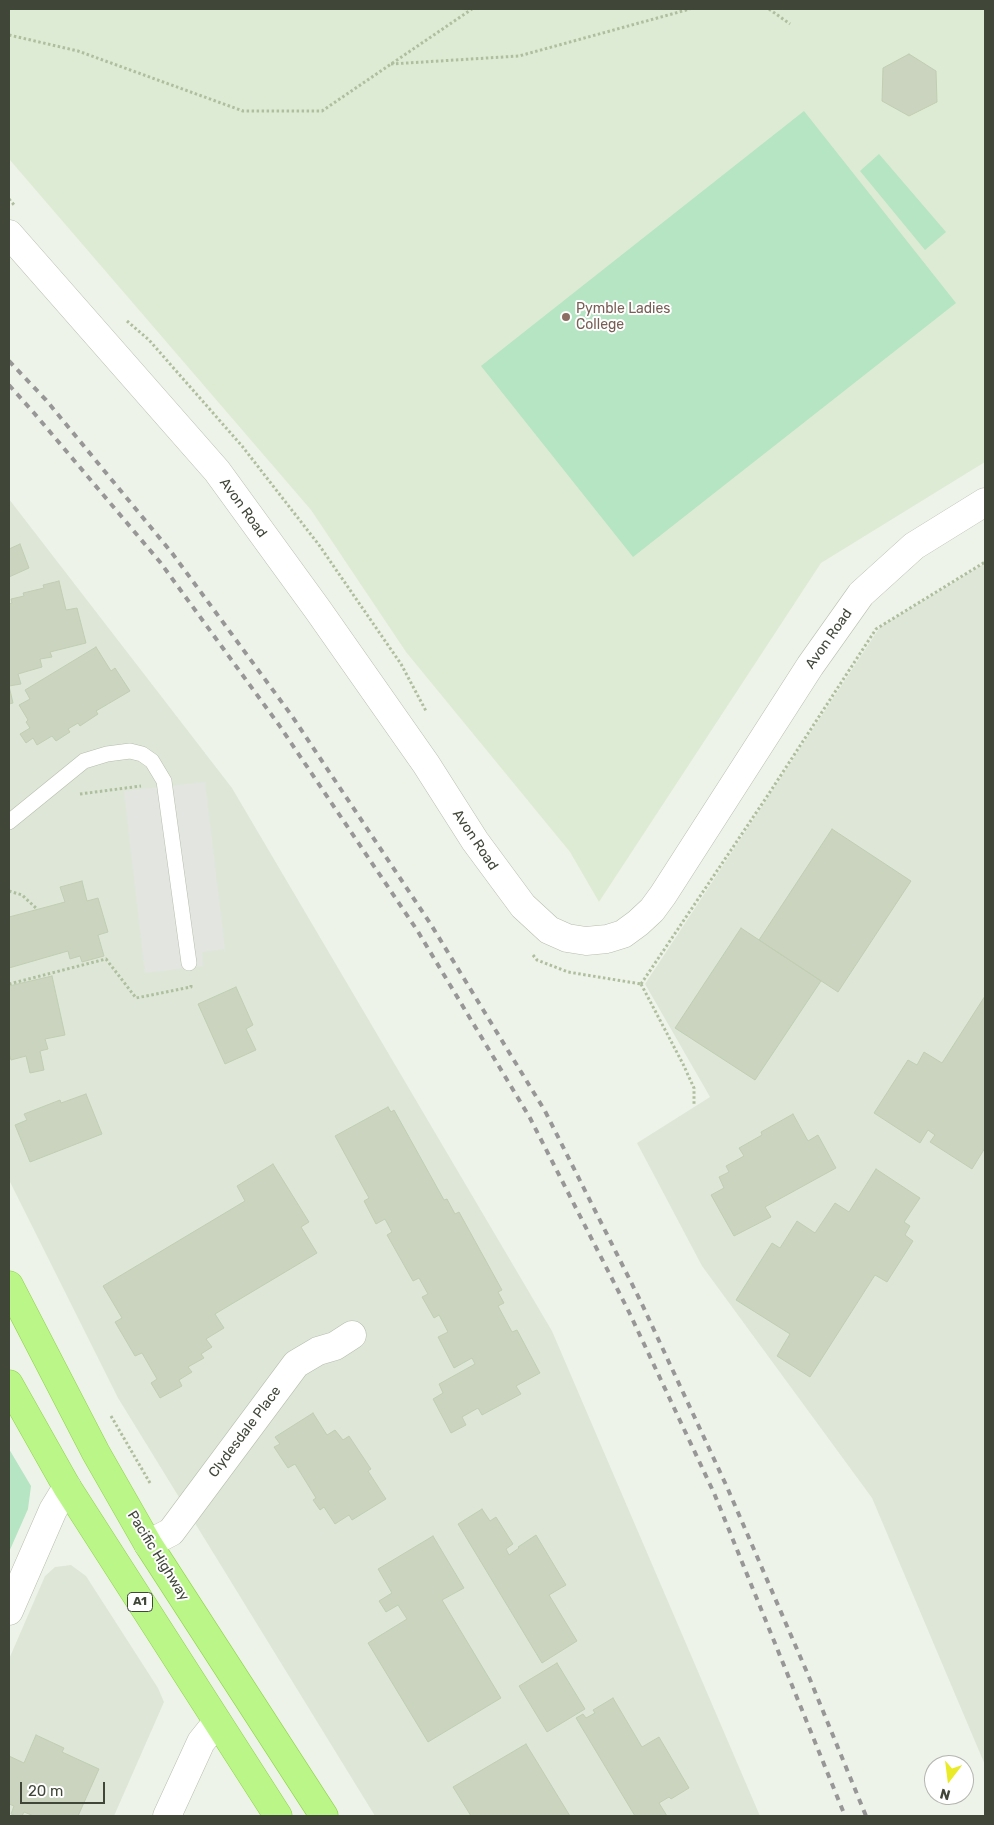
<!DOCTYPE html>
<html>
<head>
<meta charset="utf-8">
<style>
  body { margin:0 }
  #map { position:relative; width:994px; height:1825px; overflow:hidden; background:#eef3e9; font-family:Rubik,sans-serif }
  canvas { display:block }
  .frame { position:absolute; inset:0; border:10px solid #404638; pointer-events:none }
  .north { position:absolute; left:924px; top:1755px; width:50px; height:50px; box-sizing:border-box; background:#fff; border:1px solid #b3b5af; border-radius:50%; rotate:195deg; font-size:14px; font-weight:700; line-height:20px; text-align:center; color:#404638 }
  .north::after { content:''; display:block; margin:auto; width:18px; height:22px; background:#eaeb28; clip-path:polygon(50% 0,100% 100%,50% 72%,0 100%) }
  .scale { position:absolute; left:20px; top:1782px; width:85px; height:22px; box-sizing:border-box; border:2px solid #404638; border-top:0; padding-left:6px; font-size:15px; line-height:18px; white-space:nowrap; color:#404638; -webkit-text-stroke:4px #fff; paint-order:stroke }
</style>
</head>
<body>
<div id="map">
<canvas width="994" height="1825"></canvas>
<div class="frame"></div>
<div class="north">N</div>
<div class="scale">20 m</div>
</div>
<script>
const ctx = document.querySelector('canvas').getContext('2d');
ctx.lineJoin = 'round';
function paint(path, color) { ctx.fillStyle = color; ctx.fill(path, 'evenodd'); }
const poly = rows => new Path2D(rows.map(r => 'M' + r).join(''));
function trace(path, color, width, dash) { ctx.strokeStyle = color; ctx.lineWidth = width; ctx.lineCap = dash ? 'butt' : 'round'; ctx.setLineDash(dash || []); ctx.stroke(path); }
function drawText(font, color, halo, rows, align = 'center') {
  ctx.font = font + ' Rubik,sans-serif'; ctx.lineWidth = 4; ctx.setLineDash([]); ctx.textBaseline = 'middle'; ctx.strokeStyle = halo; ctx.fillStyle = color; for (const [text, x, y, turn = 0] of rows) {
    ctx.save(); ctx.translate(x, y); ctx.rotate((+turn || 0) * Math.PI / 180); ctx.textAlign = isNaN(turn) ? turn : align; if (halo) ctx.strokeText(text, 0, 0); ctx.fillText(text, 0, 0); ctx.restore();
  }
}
paint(poly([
  [9,499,232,788,552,1331,760,1816,375,1816,118,1398,9,1180],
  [985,563,985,1765,872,1498,702,1266,637,1143,710,1097,645,984,880,627],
  [71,1565,86,1576,158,1688,164,1702,114,1816,9,1816,9,1659,45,1576,55,1567]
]), '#dee7d7');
paint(poly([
  [9,9,985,9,985,462,821,563,599,902,570,852,406,652,311,510,9,159]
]), '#deebd4');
paint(poly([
  [804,111,956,303,633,557,481,366],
  [879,154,946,232,925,250,860,171],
  [9,1449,31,1486,28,1509,9,1552]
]), '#b5e5c3');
paint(poly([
  [205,782,225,949,202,952,203,966,145,973,124,791]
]), '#e3e5e0');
const building = poly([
  [909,54,936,71,937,102,909,116,882,101,883,68,909,54],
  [20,544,29,568,9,577,9,549,20,544],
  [59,581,66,610,77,608,86,643,50,652,52,657,40,659,42,667,18,674,21,684,9,686,13,703,9,704,9,604,12,603,11,599,24,596,23,593,44,588,43,585,59,581],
  [96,647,111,671,115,668,130,691,96,711,98,714,80,726,78,723,68,729,70,732,56,741,52,736,37,745,33,738,26,743,20,734,30,728,26,722,28,720,19,705,30,699,25,690,96,647],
  [832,829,911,881,838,992,759,940,832,829],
  [82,881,87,901,98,898,108,932,98,935,104,956,82,962,80,956,70,959,68,951,9,968,9,917,65,902,60,887,82,881],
  [741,928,821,981,755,1080,675,1028,741,928],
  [52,976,65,1035,45,1039,48,1049,40,1051,44,1070,30,1073,26,1056,11,1060,9,1053,9,986,52,976],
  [236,987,253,1025,246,1029,256,1050,225,1064,198,1004,236,987],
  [985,996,985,1148,972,1169,930,1142,935,1135,928,1130,920,1143,874,1113,908,1060,917,1065,924,1052,942,1063,985,996],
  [86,1094,102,1134,30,1162,15,1125,27,1120,24,1114,60,1100,61,1103,86,1094],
  [388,1107,391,1112,394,1110,444,1200,447,1199,455,1214,459,1212,502,1290,498,1292,504,1303,498,1306,512,1332,517,1330,540,1373,516,1386,521,1394,482,1415,478,1408,462,1417,466,1425,451,1433,433,1399,443,1393,439,1384,475,1364,472,1358,454,1368,438,1337,448,1332,439,1315,434,1318,422,1297,428,1294,419,1278,413,1281,387,1235,392,1232,385,1219,376,1224,364,1201,369,1198,335,1136,388,1107],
  [793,1114,808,1141,818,1135,836,1168,765,1207,771,1217,734,1236,711,1195,724,1188,719,1177,729,1172,726,1166,744,1156,739,1148,762,1135,761,1132,793,1114],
  [273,1164,309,1222,301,1227,317,1253,215,1314,224,1328,206,1339,212,1347,201,1354,204,1358,188,1367,192,1372,179,1380,182,1386,160,1398,151,1383,157,1379,142,1353,135,1356,115,1322,122,1318,103,1286,245,1201,237,1186,273,1164],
  [876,1169,920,1198,904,1222,910,1226,905,1235,913,1241,887,1282,875,1275,810,1377,777,1356,790,1334,736,1300,772,1243,780,1248,797,1221,815,1233,835,1203,849,1212,876,1169],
  [313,1413,327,1435,335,1430,343,1440,349,1436,371,1469,368,1471,386,1499,352,1520,349,1515,335,1524,324,1507,320,1510,313,1500,316,1498,295,1464,288,1468,274,1447,280,1444,275,1437,313,1413],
  [482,1509,490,1521,496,1517,513,1544,506,1549,509,1555,519,1548,518,1547,536,1535,566,1585,549,1595,577,1641,542,1663,458,1524,482,1509],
  [433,1536,464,1588,442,1600,501,1698,428,1742,368,1643,407,1619,398,1605,386,1612,379,1601,392,1593,378,1569,433,1536],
  [557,1663,585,1709,547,1732,519,1686,557,1663],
  [613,1698,642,1747,659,1737,689,1788,671,1799,669,1797,659,1803,667,1816,635,1816,576,1718,583,1714,586,1718,595,1713,593,1710,613,1698],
  [36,1735,64,1748,62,1752,99,1769,78,1816,34,1816,24,1812,22,1816,16,1816,11,1814,14,1806,9,1804,9,1756,24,1763,36,1735],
  [526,1744,570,1816,471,1816,453,1787,526,1744]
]);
paint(building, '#cad4bf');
trace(building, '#c2ceb3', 1);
const service = poly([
  [9,822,84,761,107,754,130,751,142,754,152,761,164,781,189,963]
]);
const minor = poly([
  [9,234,217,471,318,610,426,764,475,841,523,906,549,930,567,938,586,941,607,939,623,934,638,923,652,910,663,895,810,666,861,594,914,546,985,502],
  [148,1544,171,1532,296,1364,318,1351,335,1346,352,1335],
  [9,1611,53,1510,67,1487],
  [167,1816,201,1742,217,1722]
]);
const trunk = poly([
  [9,1285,96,1453,148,1544,324,1816],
  [9,1384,67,1487,278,1816]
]);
trace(service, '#b5beac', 16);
trace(minor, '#b5beac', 29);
trace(trunk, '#8dd343', 29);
trace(poly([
  [769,9,790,24],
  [9,35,78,51,243,111,322,111,472,9],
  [391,64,519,56,690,9],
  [9,199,15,206],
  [127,321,149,340,242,446,319,545,401,664,426,711],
  [80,794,141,786],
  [9,891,22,895,37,909],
  [533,955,537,960,568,972,641,984],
  [9,984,106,959,136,998,191,987,191,983],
  [641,984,768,795,876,629,985,562],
  [641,984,683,1064,694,1088,694,1104],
  [111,1416,150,1483]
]), '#afbf9e', 3, [2.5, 2.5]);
trace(service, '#fff', 15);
trace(minor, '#fff', 28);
trace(trunk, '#baf688', 28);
trace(poly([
  [9,361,46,400,172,553,292,716,430,923,545,1111,641,1302,727,1487,809,1677,866,1816],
  [9,385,34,413,160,562,279,725,417,930,530,1118,629,1312,714,1493,845,1816]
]), '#979797', 4, [6, 6]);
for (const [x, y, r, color] of [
  [566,317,5,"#8d6e63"]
]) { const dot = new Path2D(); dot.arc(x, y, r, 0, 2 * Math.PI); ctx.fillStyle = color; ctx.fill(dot); trace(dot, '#fff', 2); }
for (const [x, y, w] of [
  [140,1602,25]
]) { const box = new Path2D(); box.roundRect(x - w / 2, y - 9.5, w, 19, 4); ctx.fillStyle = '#fff'; ctx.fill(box); trace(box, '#404638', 1); }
drawText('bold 12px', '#404638', null, [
  ["A1",140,1602]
]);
drawText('14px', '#785e54', '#fff', [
  ["Pymble Ladies",576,309],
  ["College",576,325]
], 'left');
drawText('14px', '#404638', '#fff', [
  ["Avon Road",243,508,54],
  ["Avon Road",829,639,-55],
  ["Avon Road",475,840,56],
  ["Clydesdale Place",245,1432,-53],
  ["Pacific Highway",158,1556,58]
]);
</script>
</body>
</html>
